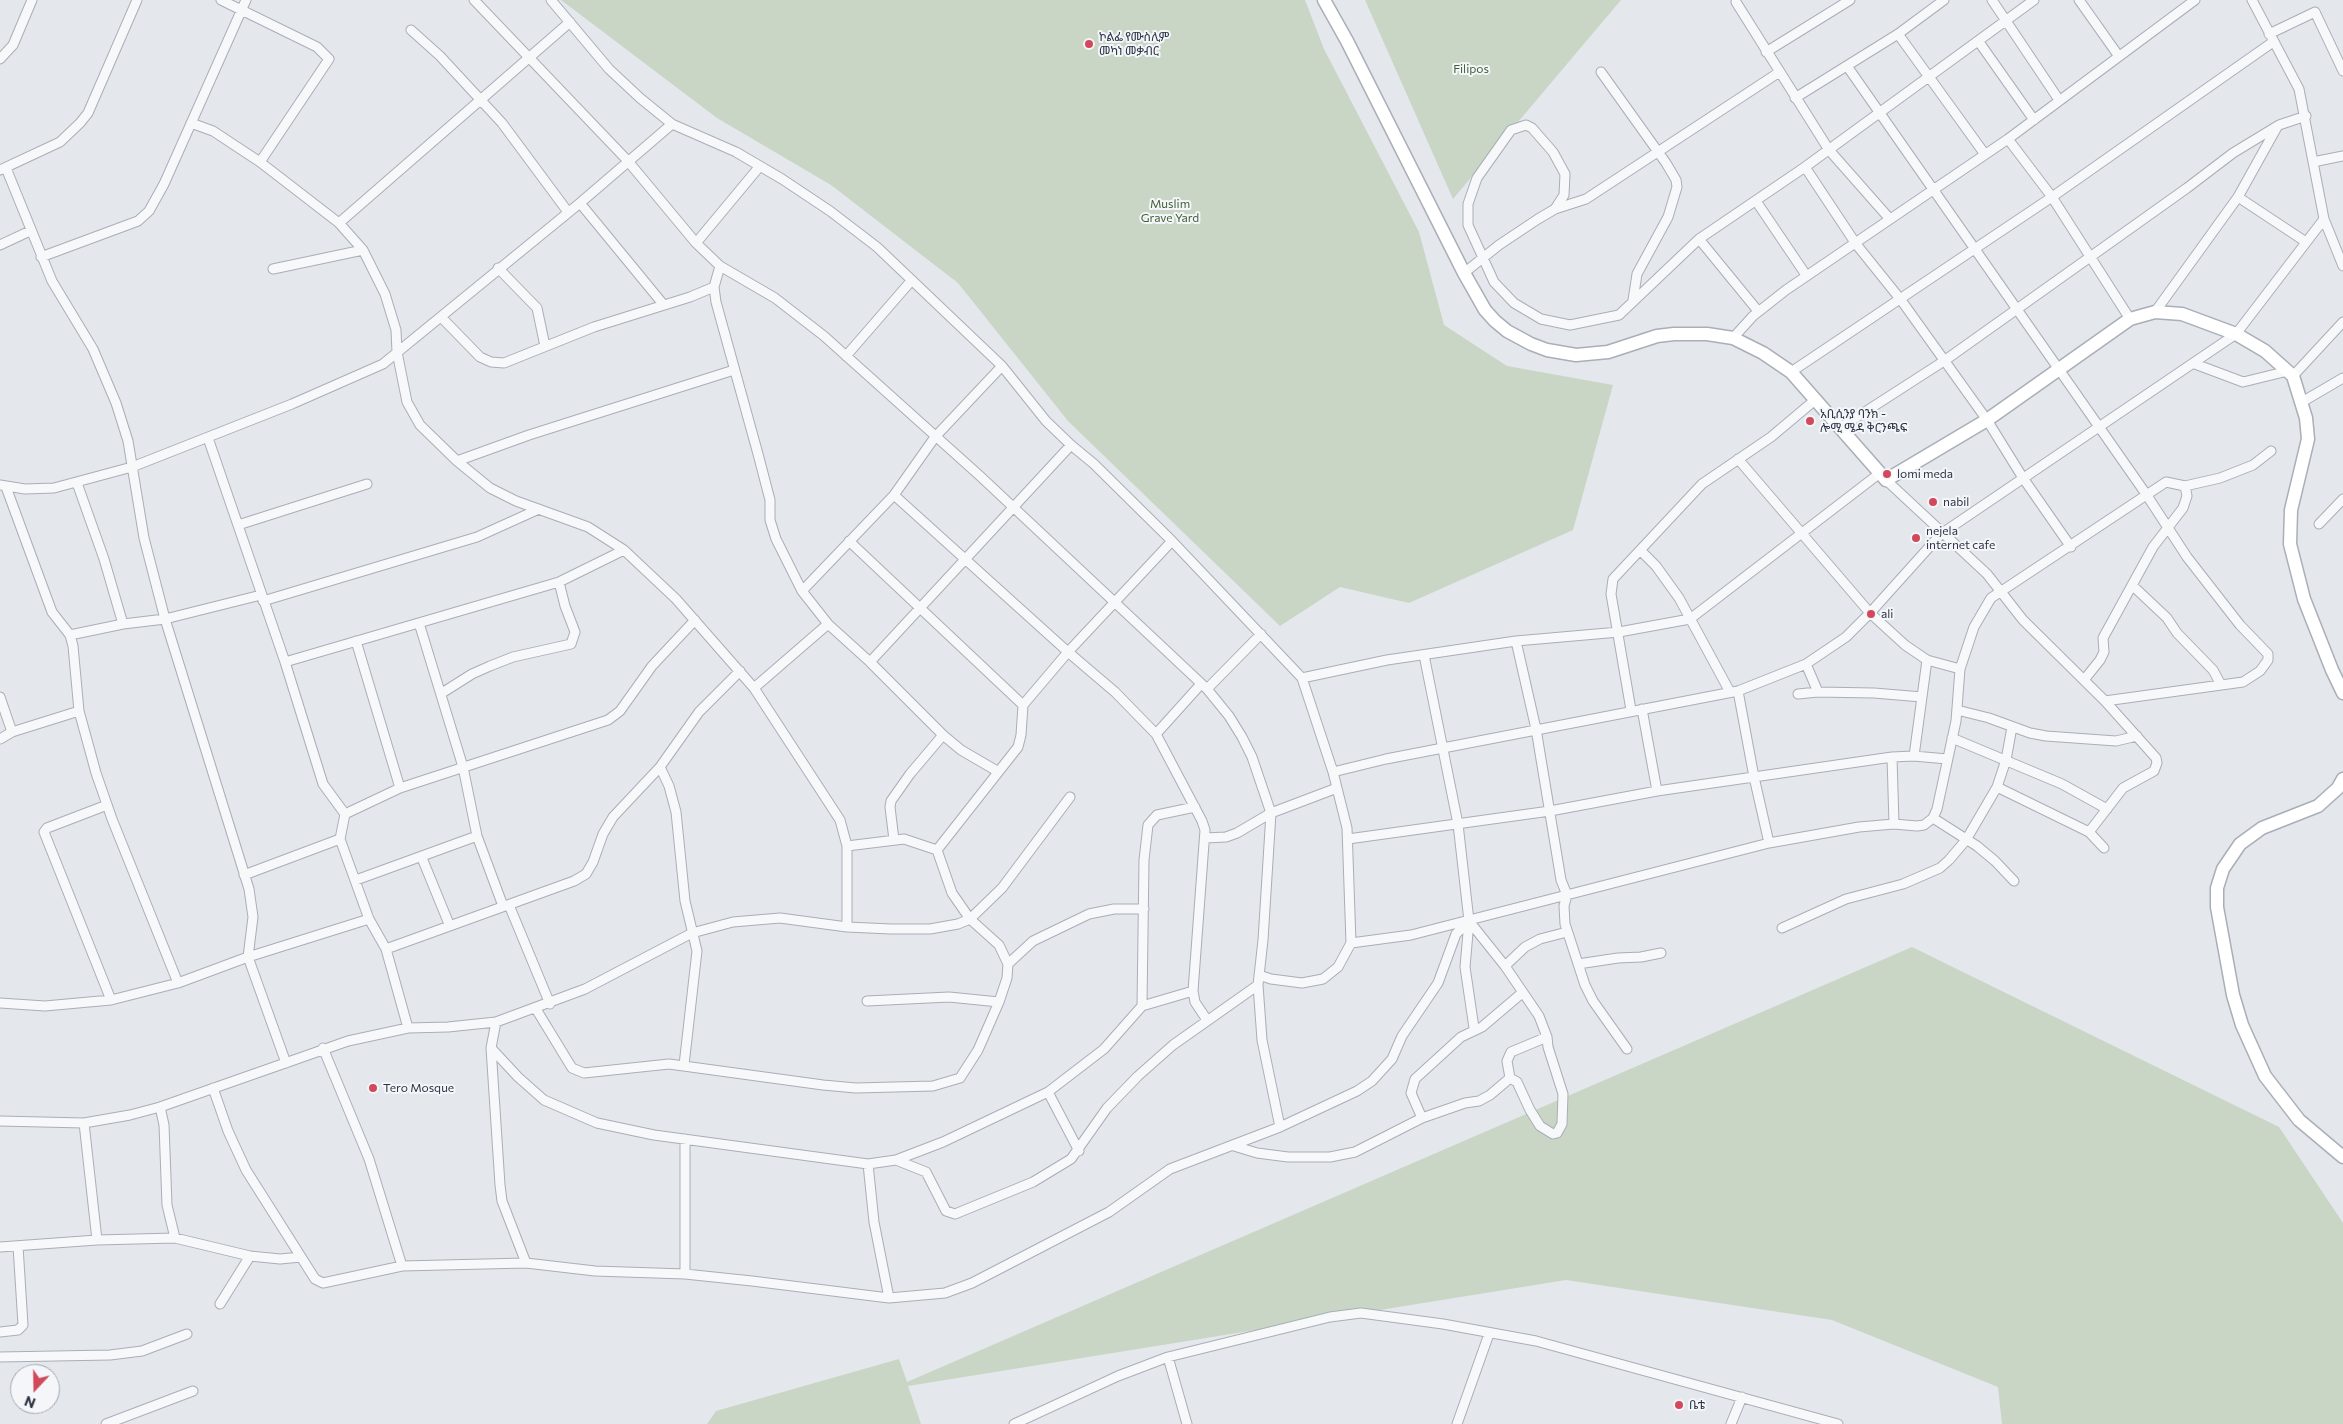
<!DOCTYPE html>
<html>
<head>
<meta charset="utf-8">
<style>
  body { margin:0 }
  #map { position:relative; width:2343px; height:1424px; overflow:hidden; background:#e4e7ec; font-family:Commissioner,sans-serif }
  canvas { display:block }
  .north { position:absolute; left:10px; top:1364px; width:50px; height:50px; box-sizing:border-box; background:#f4f6f9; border:1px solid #a4a8b1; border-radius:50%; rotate:201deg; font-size:14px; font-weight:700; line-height:20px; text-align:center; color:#2b3445 }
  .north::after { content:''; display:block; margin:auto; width:18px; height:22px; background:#d1495b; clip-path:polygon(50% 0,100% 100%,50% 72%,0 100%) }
</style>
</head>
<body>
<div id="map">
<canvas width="2343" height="1424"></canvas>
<div class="north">N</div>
</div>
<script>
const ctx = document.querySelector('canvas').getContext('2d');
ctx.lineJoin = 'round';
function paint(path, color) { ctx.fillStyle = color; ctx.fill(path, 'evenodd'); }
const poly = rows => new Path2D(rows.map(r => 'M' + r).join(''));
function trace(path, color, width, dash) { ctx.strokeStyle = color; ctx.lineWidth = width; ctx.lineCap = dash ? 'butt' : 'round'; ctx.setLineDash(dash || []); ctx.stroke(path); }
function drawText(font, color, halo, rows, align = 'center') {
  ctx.font = font + ' Commissioner,"Noto Sans Ethiopic",sans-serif'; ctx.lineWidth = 4; ctx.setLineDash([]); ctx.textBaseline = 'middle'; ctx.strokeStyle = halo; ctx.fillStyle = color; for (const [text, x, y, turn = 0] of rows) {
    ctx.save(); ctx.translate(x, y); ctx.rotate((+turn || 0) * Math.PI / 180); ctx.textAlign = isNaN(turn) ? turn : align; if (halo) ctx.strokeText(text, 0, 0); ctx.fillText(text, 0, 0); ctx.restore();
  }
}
paint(poly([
  [561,0,1305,0,1324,49,1419,232,1444,325,1507,366,1613,385,1573,530,1409,603,1340,587,1280,626,1068,421,958,283,831,185,717,118],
  [1365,0,1621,0,1453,199],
  [1912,947,2279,1127,2343,1223,2343,1424,2002,1424,1998,1387,1832,1320,1566,1280,908,1386,921,1424,707,1424,716,1411,899,1359,907,1382]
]), '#c9d6c5');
const street = poly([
  [221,0,317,47,329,59,260,162],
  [474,0,627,160,696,243,720,266,775,298,824,336,980,476,1156,641,1207,689,1229,716,1242,737,1252,757,1271,813,1263,940,1258,985,1262,1040,1280,1127],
  [551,0,609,69,640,98,672,124,736,152,782,179,830,211,877,247,1002,366,1046,421,1071,445,1094,464,1172,541,1302,678,1333,772,1347,828,1351,943,1338,967,1323,979,1302,983,1271,979,1259,975],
  [1992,0,2059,100],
  [2079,0,2118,55],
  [2252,0,2299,89,2324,219,2343,266],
  [1736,2,1829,150,1889,218],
  [411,30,440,56,502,123,568,212],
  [1898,34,1984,153],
  [2269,34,2315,12,2343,71],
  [1979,42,2034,120],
  [1766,52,1850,0],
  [0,59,13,45,32,0],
  [1847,66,2146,494,2187,557,2240,625,2268,654,2268,660,2260,671,2243,682,2105,701],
  [1601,72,1666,163,1676,180,1677,187,1668,217,1637,274,1633,300],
  [1795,98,1898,34,1944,0],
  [191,123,213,131,260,162,339,223,363,250,385,294,396,330,397,352,407,402,420,425,457,461,490,488,516,501,588,527,624,550,676,599,754,688,840,820,847,846,847,927],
  [2008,139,2052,197,2130,319],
  [2313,162,2343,156],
  [1805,167,1856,244,1901,300,1987,420,2023,478,2071,547],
  [6,168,52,281,93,349,116,403,128,441,144,538,165,619,249,889,253,917,248,957,286,1063],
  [0,170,60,142,80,123,88,113,137,0],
  [2238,197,2306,242],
  [1756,201,1806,275],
  [580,203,663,304],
  [1555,209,1564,195,1565,174,1553,152,1532,128,1526,125,1511,130,1477,178,1468,204,1468,225,1494,282,1514,303,1541,319,1570,325,1619,315,1699,239,1805,167,2034,0],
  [339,223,570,22],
  [1699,239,1758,311],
  [696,243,760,166],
  [0,245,30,231],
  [41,257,138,221,149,211,164,184,246,0],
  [720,266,714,287,716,302,758,454,770,500,770,520,776,539,802,591,828,624,870,662,943,735,961,750,997,771],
  [498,268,537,308,545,346],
  [273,269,363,250],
  [1464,273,1499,245,1538,219,1555,209,1586,199,1778,73],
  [2155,312,2238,197,2277,127],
  [441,317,480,357,491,362,504,363,594,327,690,297,714,287],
  [1733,338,1753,316,1786,290,2008,139,2195,0],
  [846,356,911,281],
  [2195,364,2243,382,2288,371],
  [1791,372,2052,197,2273,42],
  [2293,376,2343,322],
  [2302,402,2343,378],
  [1840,428,1944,361,2187,188,2233,153,2279,125,2306,116],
  [208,438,285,662,323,784,345,814,340,839,369,919,386,949,408,1028],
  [1738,459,1870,613,1905,645,1927,660,1960,669],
  [457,461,529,435,734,370],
  [1886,480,1987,574,2023,620,2105,701,2156,758,2157,763,2154,771,2123,788,2089,832],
  [77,483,104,559,123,624],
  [0,485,25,489,54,488,132,467,292,404,383,364,580,203,672,124],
  [6,487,52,612,70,635,73,646,79,711,96,773,112,819,178,983],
  [894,495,1068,652,1115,692,1156,734,1202,821,1205,830,1193,991,1195,1002,1207,1020],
  [2319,524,2343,499],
  [238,525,367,484],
  [849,541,1023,705],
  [1641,551,1656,566,1679,598,1730,692],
  [2132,585,2167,618,2177,633,2213,670,2220,683],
  [802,591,894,495,935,437,1002,366],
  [263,601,477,537,539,509],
  [419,623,463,767,477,836,503,906],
  [70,635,123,624,165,619,261,595],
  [356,641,400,788],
  [1516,641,1536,729,1561,880,1567,895,1564,906,1565,924,1585,985,1593,1001,1627,1049],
  [1424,655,1458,824,1469,921,1465,967,1474,1028],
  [285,662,559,582,624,550],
  [870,662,1071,445],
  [1806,664,1818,692],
  [1302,678,1387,660,1516,641,1619,632,1690,619,1880,473],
  [2084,680,2100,660,2104,652,2103,638,2153,547,2183,508,2187,496,2185,486],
  [754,688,828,624],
  [1207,689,1261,634],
  [1738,691,1754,777,1769,843],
  [442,693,472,674,490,666,513,657,571,644,575,632,565,606,559,582],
  [1798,694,1818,692,1874,693,1922,697],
  [0,697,12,732],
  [1642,709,1657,791],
  [1631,710,1611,594,1613,579,1702,484,1771,437,1815,400],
  [1957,710,1989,718,2030,733,2046,736,2116,741,2137,736],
  [1156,734,1201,684],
  [1952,738,2062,784,2107,809],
  [0,739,12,732,79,711],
  [1914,756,1927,660],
  [1892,757,1914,756,1947,759],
  [660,767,669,786,676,812,685,901,697,951,684,1065],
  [1333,772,1386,759,1738,691,1806,664,1846,637,1870,613,1941,534,2236,334,2324,219],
  [1997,787,2089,832,2104,848],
  [107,805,47,828,44,832,111,1000],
  [345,814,400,788,608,720,620,711,652,666,695,620],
  [1933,818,1977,846,1995,861,2014,881],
  [1205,838,1226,837,1237,833,1271,813,1337,788],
  [1348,839,1550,811,1657,791,1892,757,1894,824],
  [894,840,890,807,891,801,910,774,943,735],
  [847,846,904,839,937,850],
  [937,850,1018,747,1021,735,1023,705,1068,652,1172,541],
  [422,858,449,924],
  [244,875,340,839],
  [356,880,477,836],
  [509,905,550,1004],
  [1469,921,1505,966,1539,1016,1547,1037,1548,1047,1563,1094,1562,1124,1557,1133,1553,1134,1540,1126,1530,1110,1517,1082,1510,1078,1507,1061,1511,1052,1547,1037],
  [1782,928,1846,899,1903,884,1940,868,1949,860,1966,840,1997,787,2006,760,2012,727],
  [1351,943,1411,935,1769,843,1859,827,1894,824,1917,826,1924,825,1933,818,1937,809,1956,721,1960,669,1974,627,1991,598,2166,482,2185,486,2220,478,2253,465,2271,451],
  [386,949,574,881,586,874,593,862,603,834,613,817,660,767,699,712,740,671],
  [1008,964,1033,941,1089,914,1114,909,1144,909],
  [1578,964,1618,958,1641,957,1661,953],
  [1505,966,1525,947,1540,939,1567,932],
  [867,1001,949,997,999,1002],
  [0,1003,45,1006,111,1000,178,983,248,957,369,919],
  [1142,1006,1144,860,1148,825,1157,815,1195,807],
  [536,1009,572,1068,584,1073,669,1064,823,1085,856,1088,933,1086,960,1078,978,1050,999,1002,1007,978,1008,964,999,945,970,919,952,893,937,850],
  [496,1022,491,1048,500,1185,502,1201,526,1263],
  [323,1048,369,1159,402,1266],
  [491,1048,518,1077,544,1100,597,1123,654,1135,868,1164,896,1160,943,1142,1048,1092,1104,1049,1142,1006,1193,991],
  [213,1088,228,1131,246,1170,315,1279,323,1283,402,1266,526,1263,595,1271,685,1274,752,1281,889,1298,945,1293,972,1283,1109,1212,1170,1169,1280,1127,1357,1091,1372,1081,1392,1059,1402,1036,1438,983,1456,934,1469,921],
  [1048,1092,1079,1151],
  [160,1107,164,1125,167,1205,175,1238],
  [1422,1118,1411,1093,1415,1079,1461,1037,1482,1027,1522,993],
  [0,1121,84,1123,130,1115,160,1107,348,1041,408,1028,448,1027,496,1022,585,989,692,933,733,922,780,918,847,927,891,929,930,929,958,924,970,919,1002,888,1070,797],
  [84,1123,97,1240],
  [1234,1146,1257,1153,1288,1157,1330,1157,1355,1152,1422,1118,1465,1103,1479,1101,1490,1095,1510,1078],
  [896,1160,926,1172,946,1211,955,1214,1033,1182,1071,1159,1107,1108,1138,1076,1173,1045,1258,985],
  [868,1164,874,1222,889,1298],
  [0,1247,97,1240,175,1238,250,1256,280,1259,301,1257],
  [685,1274,685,1139],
  [220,1304,250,1256],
  [0,1332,18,1330,23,1325,18,1246],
  [0,1357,110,1355,142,1351,187,1334],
  [1168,1357,1187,1424],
  [106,1424,193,1391],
  [1014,1424,1118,1376,1168,1357,1330,1317,1361,1313,1443,1324,1536,1341,1838,1424],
  [1457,1424,1489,1334],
  [1731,1424,1742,1397]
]);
const secondary = poly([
  [1324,0,1347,41,1464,273,1485,310,1495,321,1507,331,1531,344,1547,350,1576,355,1608,352,1657,336,1674,334,1707,334,1733,338,1763,353,1791,372,1886,480,1987,420,2130,319,2155,312,2182,314,2236,334,2265,351,2293,376,2306,418,2308,439,2291,510,2290,544,2304,599,2332,670,2343,693],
  [2343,779,2338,788,2318,806,2262,828,2240,844,2223,869,2217,888,2217,907,2233,995,2242,1025,2265,1076,2299,1120,2343,1157]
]);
trace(street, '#a9aeb7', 11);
trace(secondary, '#a9aeb7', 15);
trace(street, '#f7f8fa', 9);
trace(secondary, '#fff', 12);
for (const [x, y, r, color] of [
  [1089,44,5,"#d1495b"],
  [1810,421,5,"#d1495b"],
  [1887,474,5,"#d1495b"],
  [1933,502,5,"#d1495b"],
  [1916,538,5,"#d1495b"],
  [1871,614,5,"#d1495b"],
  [373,1088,5,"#d1495b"],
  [1679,1405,5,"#d1495b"]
]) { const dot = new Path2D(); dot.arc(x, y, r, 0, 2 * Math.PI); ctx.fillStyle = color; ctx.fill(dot); trace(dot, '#f4f6f9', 2); }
drawText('12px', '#2b3445', '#f4f6f9', [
  ["ኮልፌ የሙስሊም",1099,37],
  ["መካነ መቃብር",1099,51],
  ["አቢሲንያ ባንክ -",1820,414],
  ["ሎሚ ሜዳ ቅርንጫፍ",1820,428],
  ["lomi meda",1897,474],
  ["nabil",1943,502],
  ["nejela",1926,531],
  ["internet cafe",1926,545],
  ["ali",1881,614],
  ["Tero Mosque",383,1088],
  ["ቤቴ",1689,1405]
], 'left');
drawText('12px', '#3f6138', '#f4f6f9', [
  ["Filipos",1471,69],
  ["Muslim",1170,204],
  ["Grave Yard",1170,218]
]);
</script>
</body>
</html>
